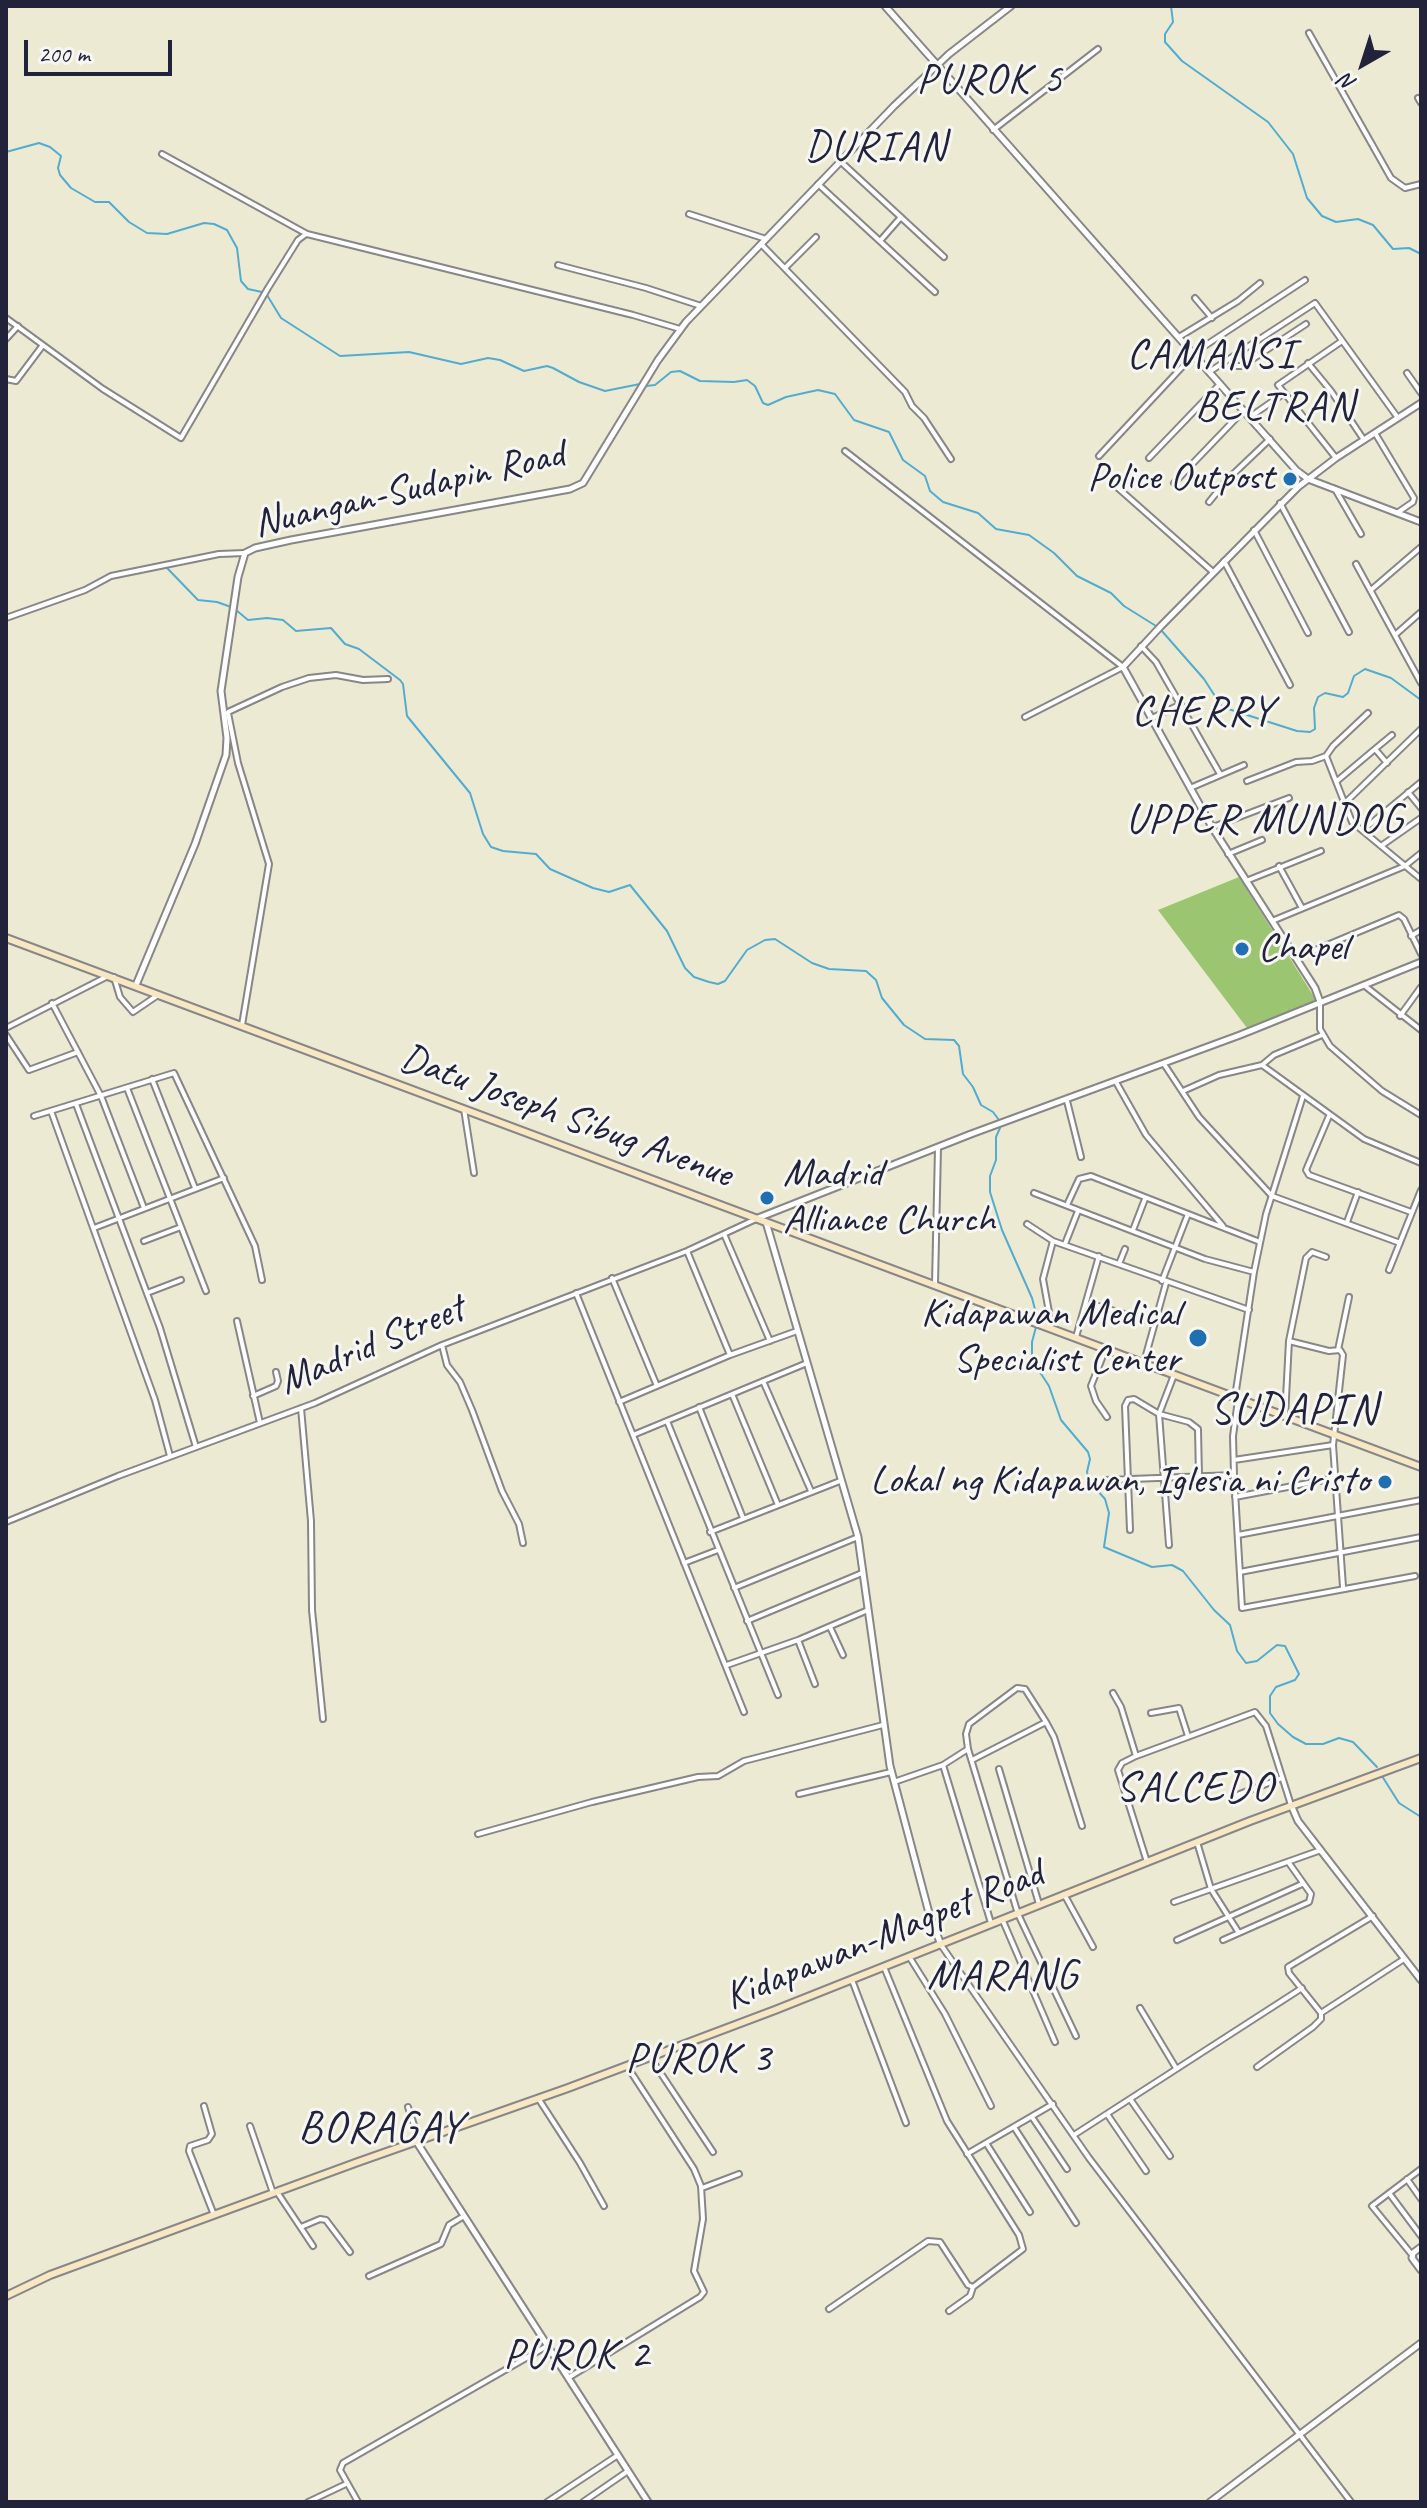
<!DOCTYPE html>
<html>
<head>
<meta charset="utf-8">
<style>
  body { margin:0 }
  #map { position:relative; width:1427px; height:2508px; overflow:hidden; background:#edead4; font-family:Caveat,sans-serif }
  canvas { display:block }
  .frame { position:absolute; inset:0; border:8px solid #22223b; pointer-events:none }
  .north { position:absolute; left:1323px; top:24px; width:80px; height:80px; -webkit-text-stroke:6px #f6f6f2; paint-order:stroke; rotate:219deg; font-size:22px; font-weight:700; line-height:32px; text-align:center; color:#22223b }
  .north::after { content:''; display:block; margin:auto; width:28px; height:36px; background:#22223b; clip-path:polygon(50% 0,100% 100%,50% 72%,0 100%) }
  .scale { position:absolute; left:24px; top:40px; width:148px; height:36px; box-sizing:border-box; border:4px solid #22223b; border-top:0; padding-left:10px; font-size:24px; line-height:28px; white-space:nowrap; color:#22223b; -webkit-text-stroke:6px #f6f6f2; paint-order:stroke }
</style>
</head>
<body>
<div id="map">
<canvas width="1427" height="2508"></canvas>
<div class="frame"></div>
<div class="north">N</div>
<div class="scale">200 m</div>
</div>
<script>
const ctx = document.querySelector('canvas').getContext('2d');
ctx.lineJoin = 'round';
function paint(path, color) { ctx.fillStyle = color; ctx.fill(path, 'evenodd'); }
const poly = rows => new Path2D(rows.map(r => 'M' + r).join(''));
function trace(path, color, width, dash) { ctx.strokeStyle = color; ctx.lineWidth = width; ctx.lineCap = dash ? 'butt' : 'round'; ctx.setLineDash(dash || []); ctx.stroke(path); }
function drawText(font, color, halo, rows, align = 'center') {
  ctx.font = font + ' Caveat,sans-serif'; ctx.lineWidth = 6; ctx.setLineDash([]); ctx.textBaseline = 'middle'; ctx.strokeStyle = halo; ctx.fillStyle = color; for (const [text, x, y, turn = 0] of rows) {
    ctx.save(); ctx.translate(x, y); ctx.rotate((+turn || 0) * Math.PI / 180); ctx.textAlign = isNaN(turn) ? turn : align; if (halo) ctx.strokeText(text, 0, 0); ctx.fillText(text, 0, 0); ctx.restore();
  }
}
paint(poly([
  [1239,877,1316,1000,1247,1028,1158,910]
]), '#9cc571');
trace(poly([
  [1171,6,1173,22,1165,34,1165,42,1182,61,1268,122,1293,154,1307,198,1322,216,1336,222,1358,219,1373,225,1393,249,1409,248,1421,254],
  [6,152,39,143,50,147,61,156,58,168,60,175,71,188,95,202,109,202,129,222,147,233,167,234,204,223,214,224,227,230,237,248,241,281,248,289,262,292],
  [267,295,281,318,340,356,409,352,461,364,488,358,500,360,524,371,547,366,553,368,579,382,605,391,640,384],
  [646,386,655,385,671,372,680,371,700,381,734,382,747,380,755,386,763,403,768,405,786,397,818,390,835,394,854,420,889,432,903,460,925,476,930,491,943,502,978,513,996,529,1029,535,1054,553,1077,576,1111,593,1124,606,1156,626],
  [167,568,198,600,217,602,231,607],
  [236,610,248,620,267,618,283,620,296,631,331,628,345,644,359,649,400,680,403,684,407,716,470,793,483,834,491,847,503,851,536,854,550,869,593,888,609,892,630,885,667,931,685,968,694,977,709,982,718,984,725,981,747,950,765,940,775,939,812,963,829,969,866,971,876,980,882,998,904,1025,925,1039,954,1040,959,1046,963,1074,973,1087,981,1105,993,1112,999,1120],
  [1161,630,1204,679,1222,707,1297,731,1310,732,1315,729,1314,708,1318,697,1325,693,1343,697,1348,693,1354,676,1365,669,1391,678,1421,700],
  [1000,1128,996,1137,996,1160,990,1176,990,1192,1002,1230,1032,1298,1037,1317],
  [1036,1327,1032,1342,1032,1360,1049,1386,1061,1420,1088,1452,1090,1459,1087,1472,1089,1481,1105,1499,1109,1513,1104,1547,1152,1567,1172,1565,1183,1571,1214,1610,1230,1625,1237,1651,1246,1663,1257,1661,1277,1645,1285,1646,1299,1674,1295,1680,1276,1687,1270,1696,1270,1713,1278,1724,1293,1737,1306,1744,1323,1744,1339,1738,1353,1742,1377,1767],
  [1382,1776,1399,1803,1421,1817]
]), '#52accf', 2);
const minor = poly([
  [1309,33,1391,178,1405,188,1421,184],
  [1418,98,1421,103],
  [993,130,1098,49],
  [162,154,307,234,633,315,680,329],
  [840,161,944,257],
  [818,184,935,292],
  [689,214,766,239],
  [880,241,901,217],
  [761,244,905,392,912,406,924,418,951,459],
  [558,265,646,288,701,306],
  [785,268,816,237],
  [1195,298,1212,318],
  [6,318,103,389,181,438,268,288,298,240,306,234],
  [1179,337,1238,301,1260,283],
  [6,339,18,326],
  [1230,359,1237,366,1242,366,1306,324],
  [1308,363,1331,391,1364,440],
  [1209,372,1315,303,1398,418],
  [1407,373,1421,393],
  [6,379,16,381,43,345],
  [1250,417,1283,394],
  [1375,433,1414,498,1413,502,1397,513],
  [845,451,1123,667,1025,717],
  [1099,456,1197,351,1305,280],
  [1149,458,1220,384],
  [1336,458,1278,385,1342,341],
  [1174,483,1244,410],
  [1118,488,1213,572],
  [1335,489,1361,534],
  [1209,502,1227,480,1270,439],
  [1280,503,1349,632],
  [1254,530,1308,633],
  [1224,561,1290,685],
  [1356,564,1421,683],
  [1371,590,1421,547],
  [6,618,85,590,111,576,219,554,245,553],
  [1395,635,1421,612],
  [1141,646,1156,662,1220,774],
  [228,712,282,687,309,678,336,675,363,680,388,679],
  [228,713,238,763,269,864,242,1025],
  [1152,718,1181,704],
  [1375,749,1392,735],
  [1326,756,1352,822,1421,879],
  [1247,781,1296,762,1312,761,1326,756,1333,746,1368,713],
  [1337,781,1375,749,1387,763],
  [1190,788,1244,765],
  [1408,792,1421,808],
  [1345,803,1421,729],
  [1213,827,1289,798],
  [1363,830,1421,782],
  [1381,846,1421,818],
  [1228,854,1262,840],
  [1279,866,1302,908],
  [1246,881,1321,851],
  [1272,921,1405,866,1421,853],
  [1411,936,1421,930],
  [1296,958,1399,915,1404,919,1421,954],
  [114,977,120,997,133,1012,158,995],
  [1365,986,1421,1030],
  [1320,1002,1320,1029,1330,1046,1382,1091,1421,1115],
  [52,1003,101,1096,144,1208],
  [1400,1016,1421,987],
  [6,1028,108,976],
  [6,1035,29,1070,78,1052],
  [1164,1064,1199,1117,1272,1196,1400,1243],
  [1262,1065,1274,1055,1322,1035],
  [152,1079,195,1188],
  [1116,1082,1146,1135,1223,1226],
  [127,1088,206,1291],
  [1183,1091,1219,1075,1262,1065,1364,1139,1421,1163],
  [1067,1101,1081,1157],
  [76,1104,160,1328,196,1447],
  [464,1109,474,1173],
  [51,1111,155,1400,170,1456],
  [34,1116,174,1073,255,1246,262,1280],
  [1329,1116,1306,1170,1309,1175,1411,1212],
  [1034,1193,1205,1259,1254,1272,1235,1397],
  [1067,1205,1079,1179,1091,1176,1260,1242],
  [1347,1222,1358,1192],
  [1027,1224,1053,1241,1249,1310],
  [94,1228,224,1178],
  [1133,1230,1145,1199],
  [724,1234,770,1341],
  [144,1241,181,1227],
  [1065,1244,1078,1211],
  [687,1251,730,1355],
  [1119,1264,1125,1249],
  [1389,1270,1421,1190],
  [1254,1272,1266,1214,1303,1096],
  [612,1278,657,1386],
  [1162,1281,1188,1214],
  [935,1284,938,1148],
  [147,1293,181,1280],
  [576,1293,744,1712],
  [1098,1306,1155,1323],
  [237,1321,260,1423],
  [1048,1326,1049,1312,1043,1279,1053,1241],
  [1076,1337,1099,1256],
  [1289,1341,1329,1351,1340,1350,1343,1355,1333,1445,1343,1587],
  [442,1345,447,1365,460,1382,472,1410,502,1491,519,1524,523,1543],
  [1106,1348,1091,1386,1096,1401,1107,1417],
  [1338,1350,1349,1297],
  [1144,1362,1166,1283],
  [763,1381,811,1491],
  [732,1394,778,1505],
  [253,1396,276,1386,278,1381,276,1372],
  [1238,1400,1233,1436,1234,1475,1242,1608,1415,1576],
  [619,1402,730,1355,797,1331],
  [699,1407,743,1518],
  [301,1408,311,1521,312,1610,323,1719],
  [1285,1417,1289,1341,1306,1258,1312,1252,1326,1257],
  [667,1421,778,1695],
  [633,1435,807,1363],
  [1234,1460,1333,1445],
  [1106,1480,1234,1475],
  [1235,1497,1335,1478],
  [6,1522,118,1476,315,1403,442,1345,687,1251,756,1219],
  [1130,1530,1125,1406,1128,1400,1134,1399,1159,1414,1189,1422,1198,1429,1199,1477],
  [710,1532,840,1481],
  [1238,1535,1421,1500],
  [1169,1545,1159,1414,1174,1375],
  [684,1563,718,1550],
  [1240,1572,1421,1537],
  [734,1588,858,1537],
  [747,1621,862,1573],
  [830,1627,843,1655],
  [798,1640,815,1684],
  [727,1665,798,1640,868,1610],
  [1113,1693,1121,1707,1136,1756],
  [1151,1713,1179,1708,1188,1736],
  [1046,1722,1054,1737,1082,1826],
  [972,1760,1046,1722,1025,1689,1017,1688,969,1724,966,1734,968,1749,1018,1914,1076,2036],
  [943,1765,991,1923],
  [999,1769,1039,1904],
  [894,1782,943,1765,968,1749],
  [799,1794,891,1772],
  [1237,1795,1282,1778],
  [478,1834,592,1802,698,1777,718,1776,744,1761,883,1725],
  [1197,1842,1211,1889,1239,1933],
  [1147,1862,1118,1770,1122,1763,1136,1756,1255,1712,1266,1726,1291,1805],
  [1064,1894,1093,1947],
  [1174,1902,1321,1850],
  [1003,1921,1055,2042],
  [1177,1940,1302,1884],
  [1223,1940,1309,1902,1311,1894,1289,1863],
  [941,1945,1089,2158,1351,2502],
  [910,1958,945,2014,991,2106],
  [852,1980,906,2123],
  [1140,2008,1176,2068],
  [1321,2013,1289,1973,1288,1967,1373,1916],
  [650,2057,713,2152],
  [1257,2067,1313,2027,1321,2019,1321,2013,1404,1959],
  [538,2098,580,2163,604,2206],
  [1130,2099,1170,2156],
  [204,2106,212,2134,208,2140,190,2146,189,2151,214,2215],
  [408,2107,419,2140],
  [1107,2114,1146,2171],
  [1032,2117,1067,2169],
  [250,2126,273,2193],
  [1014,2127,1076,2223],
  [1074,2135,1302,1988],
  [986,2143,1030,2212],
  [967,2154,1053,2104],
  [1407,2179,1421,2199],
  [702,2188,739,2174],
  [277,2192,313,2246],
  [1389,2193,1421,2236],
  [301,2227,320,2219,326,2220,350,2252],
  [1413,2256,1372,2206,1421,2169],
  [369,2276,441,2244,449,2225,464,2216],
  [829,2309,928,2241,940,2242,968,2285,973,2287,1023,2249,1019,2235,947,2121,884,1967],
  [949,2311,970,2296,973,2287],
  [568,2378,700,2297,704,2292,694,2271,703,2219,701,2186,694,2169,627,2066],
  [308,2502,346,2484],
  [358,2502,340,2470,343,2463,547,2346],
  [547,2502,618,2455],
  [583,2502,628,2471]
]);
const tertiary = poly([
  [885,6,1296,470,1308,479,1421,522],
  [136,985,195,844,226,755,227,738,221,691,238,577,245,553,255,548,291,540,570,489,583,483,658,360,686,322,894,106,949,54,1011,6],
  [1320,1002,1315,988,1212,827,1123,667,1161,626,1298,487,1336,458,1421,403],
  [758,1218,971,1134,1240,1035,1421,962],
  [766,1222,858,1537,890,1766,929,1913,941,1945],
  [1291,1805,1298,1821,1421,1980],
  [416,2141,648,2502],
  [1421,2247,1413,2253,1412,2258,1421,2270],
  [1210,2502,1421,2343]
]);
const secondary = poly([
  [6,938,1421,1467],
  [6,2296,50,2275,358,2162,568,2088,775,2010,1250,1821,1421,1758]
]);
trace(minor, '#888688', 8);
trace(tertiary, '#888688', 9);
trace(secondary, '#888688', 10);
trace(minor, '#fff', 4);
trace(tertiary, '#fff', 5);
trace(secondary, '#f7e8c3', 6);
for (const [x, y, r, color] of [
  [1290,479,8,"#1f6fb2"],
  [1242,949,8,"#1f6fb2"],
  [767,1198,8,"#1f6fb2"],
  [1198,1338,10,"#1f6fb2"],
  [1385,1482,8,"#1f6fb2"]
]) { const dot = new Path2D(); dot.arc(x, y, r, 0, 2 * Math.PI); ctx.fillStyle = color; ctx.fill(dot); trace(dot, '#f6f6f2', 3); }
drawText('40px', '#22223b', '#f6f6f2', [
  ["Police Outpost",1274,479],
  ["Chapel",1258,949,"left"],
  ["Madrid",783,1175,"left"],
  ["Alliance Church",783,1221,"left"],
  ["Kidapawan Medical",1180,1315],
  ["Specialist Center",1180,1361],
  ["Lokal ng Kidapawan, Iglesia ni Cristo",1369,1482]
], 'right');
drawText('40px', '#22223b', '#f6f6f2', [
  ["Nuangan-Sudapin Road",409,490,-13],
  ["Datu Joseph Sibug Avenue",566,1117,20],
  ["Madrid Street",372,1346,-23],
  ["Kidapawan-Magpet Road",884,1936,-22]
]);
ctx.letterSpacing = '2px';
drawText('42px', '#22223b', '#f6f6f2', [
  ["PUROK 5",990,81],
  ["DURIAN",876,148],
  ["CAMANSI",1211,356],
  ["BELTRAN",1275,408],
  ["CHERRY",1203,713],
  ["UPPER MUNDOG",1265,821],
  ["SALCEDO",1195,1789],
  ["MARANG",1003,1977],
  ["PUROK 3",699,2060],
  ["PUROK 2",577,2356]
]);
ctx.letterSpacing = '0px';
ctx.letterSpacing = '2px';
drawText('44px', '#22223b', '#f6f6f2', [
  ["SUDAPIN",1294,1411],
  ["BORAGAY",381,2129]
]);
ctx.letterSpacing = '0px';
</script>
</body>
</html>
